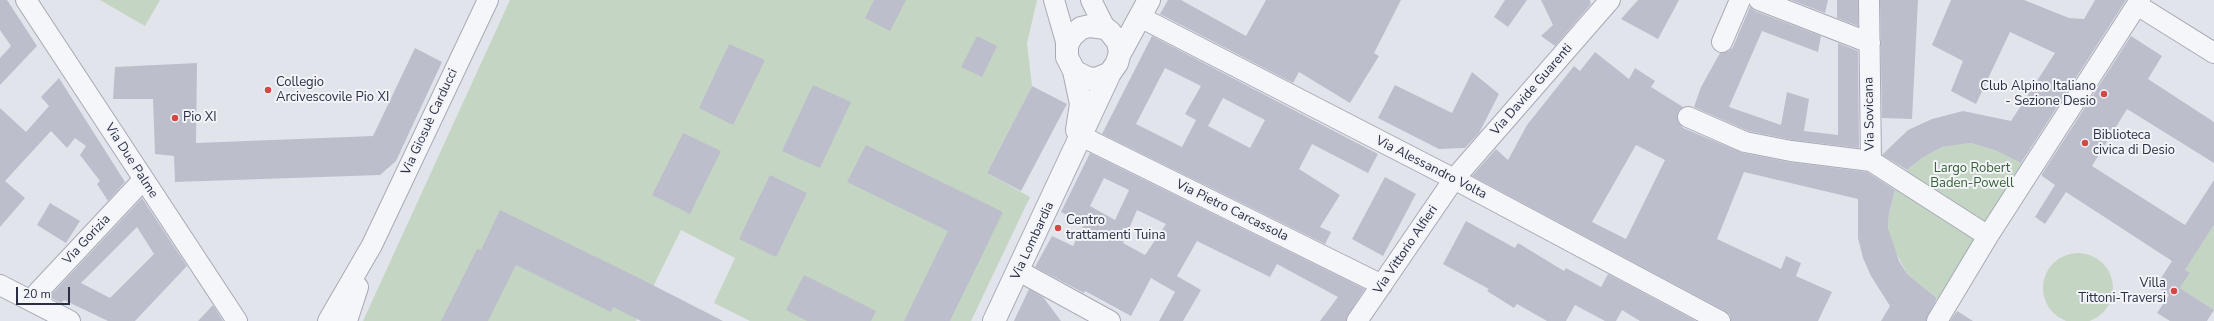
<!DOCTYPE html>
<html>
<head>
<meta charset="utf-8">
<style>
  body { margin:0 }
  #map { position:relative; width:2214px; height:321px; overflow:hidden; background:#e2e4eb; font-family:"Nunito Sans",sans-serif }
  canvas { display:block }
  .scale { position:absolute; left:16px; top:287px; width:54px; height:18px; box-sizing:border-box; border:2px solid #292e44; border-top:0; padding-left:5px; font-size:12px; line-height:14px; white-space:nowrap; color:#292e44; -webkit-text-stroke:3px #f2f4f8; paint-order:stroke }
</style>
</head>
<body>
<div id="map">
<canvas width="2214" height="321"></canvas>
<div class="scale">20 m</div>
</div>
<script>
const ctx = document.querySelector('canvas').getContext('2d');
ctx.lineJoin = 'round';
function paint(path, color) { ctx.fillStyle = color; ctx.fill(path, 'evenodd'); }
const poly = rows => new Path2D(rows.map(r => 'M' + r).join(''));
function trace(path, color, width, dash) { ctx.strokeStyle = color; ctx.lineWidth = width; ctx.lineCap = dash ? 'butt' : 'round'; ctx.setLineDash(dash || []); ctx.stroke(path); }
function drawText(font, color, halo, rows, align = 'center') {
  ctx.font = font + ' "Nunito Sans",sans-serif'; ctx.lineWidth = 4; ctx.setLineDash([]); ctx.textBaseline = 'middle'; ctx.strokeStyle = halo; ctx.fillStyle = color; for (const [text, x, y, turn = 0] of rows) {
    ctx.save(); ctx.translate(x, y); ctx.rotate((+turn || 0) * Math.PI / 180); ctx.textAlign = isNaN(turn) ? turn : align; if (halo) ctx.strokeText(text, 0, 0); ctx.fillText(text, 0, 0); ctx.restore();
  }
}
paint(poly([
  [100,0,160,0,145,26],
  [510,0,1037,0,1027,43,1032,86,987,173,1030,197,971,321,750,321,714,303,735,258,681,230,636,321,363,321],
  [1971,143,1997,151,2023,164,1985,223,1905,172,1922,158,1942,147],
  [1896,187,1977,238,1940,300,1907,274,1892,245,1888,228,1889,213],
  [2214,225,2214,310,2180,288,2190,273,2185,270],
  '2043 288a35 35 0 1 1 70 0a35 35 0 1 1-70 0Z'
]), '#c4d5c3');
paint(poly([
  [0,0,7,0,37,46,0,85,0,58,11,46,0,30],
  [874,0,906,0,890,31,865,18],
  [1168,0,1181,0,1246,36,1266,0,1401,0,1374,53,1379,56,1350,103,1299,72,1293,83,1160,14],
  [1505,0,1527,0,1508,27,1494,17],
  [1541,0,1590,0,1591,4,1555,46,1541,36,1553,25],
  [1638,0,1679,0,1658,39,1621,19],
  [1791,0,1828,0,1825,13],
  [1837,0,1858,0,1858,26,1837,18],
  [1880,0,1918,0,1912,119,1882,118],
  [1951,0,2024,0,2069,18,2084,19,2095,0,2126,0,2021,163,1997,151,1971,143,1942,147,1922,158,1907,170,1882,155,1908,130,1932,119,1963,111,2011,121,2055,53,2010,32,1976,104,1951,91,1963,61,1932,45],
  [1750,7,1755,11,1821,36,1818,52,1762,31,1729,107,1781,125,1787,92,1809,99,1804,131,1838,135,1838,43,1858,51,1859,148,1793,140,1748,131,1694,107,1701,87,1720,53,1729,51,1733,47],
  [977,36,997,46,982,77,961,67],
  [1152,36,1378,154,1368,173,1312,144,1299,169,1340,195,1320,227,1331,232,1325,244,1102,134],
  [1165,68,1201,86,1185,114,1196,120,1182,147,1136,124],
  [1223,98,1265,120,1250,148,1208,126],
  [2131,36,2162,56,2148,79,2214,122,2214,163,2127,109,2092,166,2185,225,2214,180,2214,225,2185,270,2190,273,2180,288,2214,310,2207,321,2170,321,2157,313,2169,295,2156,286,2172,261,2066,192,2045,224,2035,217,2055,185,2042,176,2042,174],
  [729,44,765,60,733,125,699,108],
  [415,48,442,62,396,161,380,175,175,182,174,156,155,154,153,99,113,99,115,67,197,63,196,143,373,136],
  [1595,52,1629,79,1635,68,1655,81,1651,87,1683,107,1678,112,1677,118,1679,123,1683,128,1743,153,1789,162,1867,172,1895,190,1889,213,1888,228,1899,261,1907,274,1937,298,1926,321,1881,321,1890,306,1871,276,1863,258,1858,238,1858,199,1744,172,1717,239,1781,269,1786,256,1801,263,1796,276,1832,292,1818,321,1731,321,1730,315,1725,311,1472,176,1496,149,1508,160,1527,125,1574,66,1580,71],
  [1636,145,1665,160,1626,239,1592,222],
  [1472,72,1499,94,1479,133,1465,148,1439,149,1378,118,1395,85,1452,113],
  [59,78,125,182,108,201,97,184,100,181,80,155,86,146,75,138,67,148,51,131,5,181,25,198,0,227,0,108,26,132,49,106,41,97],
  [813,85,851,102,820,168,782,151],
  [1032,86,1067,104,1021,191,987,173],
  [683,133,721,151,690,214,652,195],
  [866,145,1003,212,950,321,904,321,948,231,847,182],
  [1090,153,1365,289,1348,315,1346,321,1320,321,1338,297,1277,264,1270,277,1197,241,1177,276,1201,290,1183,321,1159,321,1175,292,1151,278,1131,316,1085,291,1084,293,1035,267,1052,236,1073,246,1084,224,1061,212],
  [1104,178,1129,190,1115,220,1090,206],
  [1137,210,1166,224,1145,255,1123,243],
  [770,175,807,193,776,257,739,239],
  [1385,177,1416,194,1383,256,1352,239],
  [142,198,187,266,135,321,108,321,64,300,61,303,49,297],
  [137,227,154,254,110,298,81,283],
  [50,203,80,221,66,243,37,225],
  [500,210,639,278,723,321,641,321,613,307,611,312,516,265,488,321,441,321,477,249,481,250],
  [1466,221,1515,248,1518,243,1564,271,1566,268,1601,287,1608,274,1696,321,1640,321,1622,310,1616,321,1605,321,1575,305,1566,321,1547,321,1517,304,1514,308,1487,291,1489,289,1443,264],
  [804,275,876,311,871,321,807,321,786,310],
  [1029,289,1043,297,1061,321,1014,321],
  [213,305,223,321,198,321],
  [1957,311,1973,321,1950,321]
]), '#bcbfcb');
const minor = poly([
  [26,0,237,321],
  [1054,0,1067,45],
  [1091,0,1105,28],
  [1759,0,1870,43],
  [1869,0,1871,161,1988,236],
  [2137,5,2214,53],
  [1140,17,1454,179,1720,321],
  [1722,42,1740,0],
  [1688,117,1745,142,1791,151,1871,161],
  [1081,136,1382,285],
  [1019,271,1110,321],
  [0,285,70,321],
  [32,301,38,292,143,180],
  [328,321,372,245,488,0],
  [347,321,358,287],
  [1357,321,1454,179,1610,0],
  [1937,321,1988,236,2140,0]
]);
const tertiary = poly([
  [1119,55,1149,0],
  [1074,71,1081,104,1077,130],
  [994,321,1110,73,1117,63,1120,52,1118,42,1110,32,1105,28,1090,26,1081,28,1072,36,1067,45,1067,57,1074,71,1087,78,1096,79,1110,73]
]);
trace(minor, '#a7aab6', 22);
trace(tertiary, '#a7aab6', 24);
trace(minor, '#f5f6f9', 20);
trace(tertiary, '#f5f6f9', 22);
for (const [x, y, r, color] of [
  [268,90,4,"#d34844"],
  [2104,94,4,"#d34844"],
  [175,118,4,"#d34844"],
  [2085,143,4,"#d34844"],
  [1058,228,4,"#d34844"],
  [2174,291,4,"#d34844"]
]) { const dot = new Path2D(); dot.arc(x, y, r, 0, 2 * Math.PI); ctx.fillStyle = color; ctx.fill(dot); trace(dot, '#f2f4f8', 1.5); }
drawText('13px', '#292e44', '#f2f4f8', [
  ["Collegio",276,83],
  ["Arcivescovile Pio XI",276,98],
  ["Club Alpino Italiano",2096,87,"right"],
  ["- Sezione Desio",2096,102,"right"],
  ["Pio XI",183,118],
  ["Biblioteca",2093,136],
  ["civica di Desio",2093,151],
  ["Centro",1066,221],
  ["trattamenti Tuina",1066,236],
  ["Villa",2166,284,"right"],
  ["Tittoni-Traversi",2166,299,"right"]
], 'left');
drawText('13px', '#292e44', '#f2f4f8', [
  ["Via Davide Guarenti",1532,90,-49],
  ["Via Sovicana",1870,114,-91],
  ["Via Giosuè Carducci",430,122,-65],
  ["Via Due Palme",131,161,57],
  ["Via Alessandro Volta",1431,168,27],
  ["Via Pietro Carcassola",1232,211,26],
  ["Via Gorizia",87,240,-47],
  ["Via Lombardia",1033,241,-65],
  ["Via Vittorio Alfieri",1406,250,-56]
]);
drawText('13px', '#376036', '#f2f4f8', [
  ["Largo Robert",1972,169],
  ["Baden-Powell",1972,184]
]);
</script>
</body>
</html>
